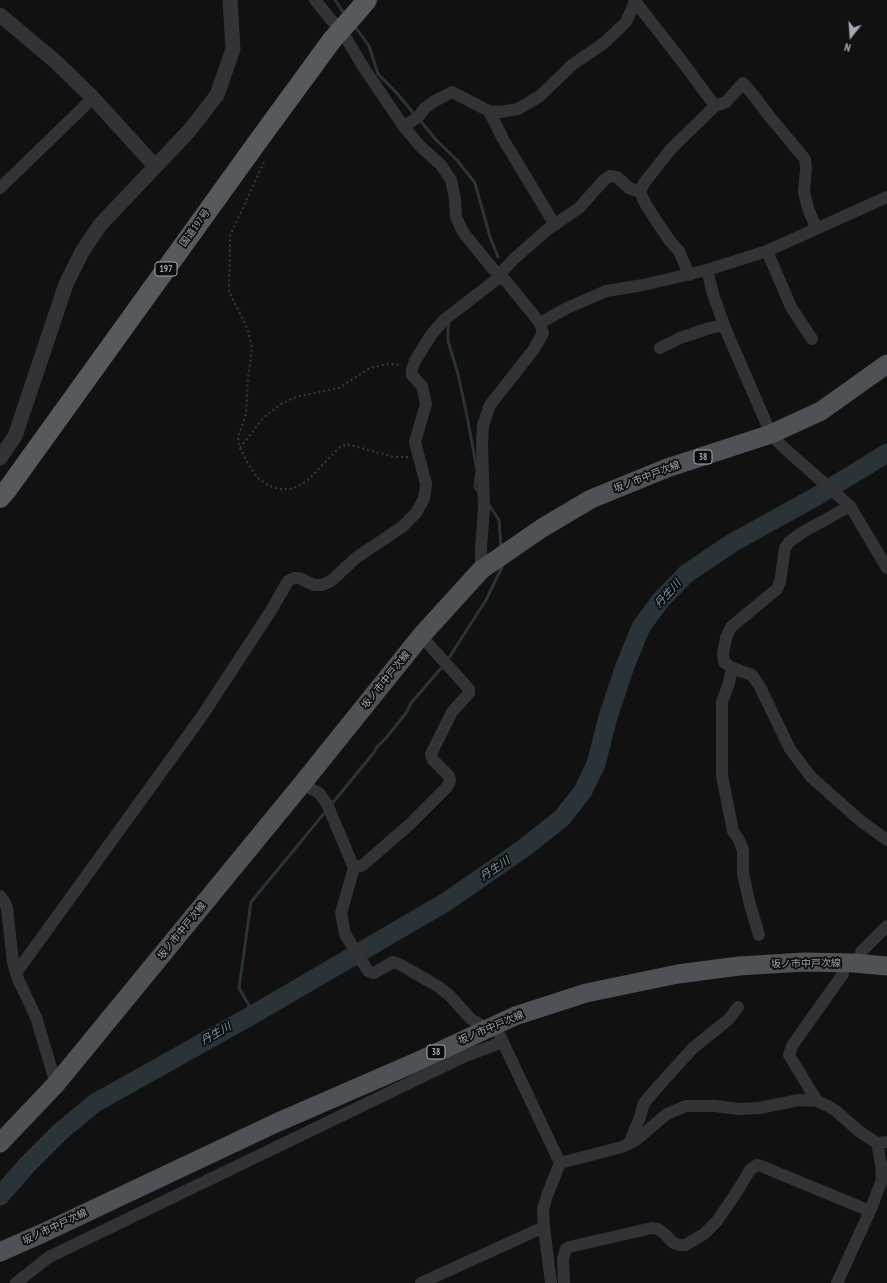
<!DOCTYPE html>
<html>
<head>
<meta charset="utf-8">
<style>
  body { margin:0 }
  #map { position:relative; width:887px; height:1283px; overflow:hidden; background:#111112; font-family:"PT Sans Narrow",sans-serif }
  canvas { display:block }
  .north { position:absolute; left:831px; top:16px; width:40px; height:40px; -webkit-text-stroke:3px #0c0c0d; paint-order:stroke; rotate:197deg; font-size:11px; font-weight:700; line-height:16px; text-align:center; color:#a2a9b3 }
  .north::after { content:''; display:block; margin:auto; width:14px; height:18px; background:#a2a9b3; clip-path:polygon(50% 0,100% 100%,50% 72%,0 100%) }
</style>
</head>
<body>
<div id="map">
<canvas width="887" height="1283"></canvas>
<div class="north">N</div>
</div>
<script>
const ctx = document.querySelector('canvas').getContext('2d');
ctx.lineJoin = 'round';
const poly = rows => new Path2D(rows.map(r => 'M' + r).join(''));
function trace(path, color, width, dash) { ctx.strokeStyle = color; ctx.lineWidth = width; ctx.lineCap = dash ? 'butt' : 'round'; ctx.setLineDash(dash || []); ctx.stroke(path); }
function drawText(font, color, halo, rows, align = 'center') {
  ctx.font = font + ' "PT Sans Narrow","Noto Sans JP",sans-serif'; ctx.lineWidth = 3.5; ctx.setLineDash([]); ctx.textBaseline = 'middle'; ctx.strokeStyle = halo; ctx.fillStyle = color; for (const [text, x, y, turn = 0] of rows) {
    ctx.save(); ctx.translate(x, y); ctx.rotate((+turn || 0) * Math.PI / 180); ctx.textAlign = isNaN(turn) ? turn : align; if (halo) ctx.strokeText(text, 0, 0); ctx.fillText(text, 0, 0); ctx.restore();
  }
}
trace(poly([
  [335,0,345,15],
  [354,25,369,46,378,74,395,91,415,115],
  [419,119,437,141,457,160,475,183,490,237,498,257],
  [449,321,448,326,448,341,458,374,466,411,477,470,475,487,479,493],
  [489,505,499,520,501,548],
  [447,661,486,600,502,567,502,564],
  [331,805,375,751,376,748,386,738,406,713,411,703,444,665],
  [254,1014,239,988,251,902,326,811]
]), '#293338', 3);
trace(poly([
  [0,1196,27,1165,60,1132,95,1103,254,1014,446,902,524,848,562,818,583,791,596,764,608,717,625,666,641,627,660,601,686,574,732,543,817,496,887,453]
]), '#293338', 19);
trace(poly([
  [264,162,230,236,229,291,248,330,252,349,248,378,246,414,238,437,240,448,251,469,259,479,269,486,279,489,292,489,307,481,339,448,347,444,394,457,409,457],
  [240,448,264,417,281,404,296,397,339,388,370,368,387,364,395,364,402,366]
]), '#383a3e', 2, [2, 3]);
trace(poly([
  [315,0,346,38,364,68,404,127,420,146,441,165,451,180,455,199,456,217,463,232,492,268,506,281,540,323,543,333,534,349,490,405,483,425,482,445,484,508,481,549,481,570],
  [634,0,681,60,715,106],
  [489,111,503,139,555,225],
  [404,127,419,116,424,109,433,102,452,92,489,111,500,112,518,109,540,96,572,65,604,43,626,22,635,2],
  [0,188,93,98],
  [767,251,791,307,812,339],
  [707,270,713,294,725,328,771,434,783,447,850,506,887,568],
  [499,275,515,258,548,229,579,208,604,180,610,176,617,177,629,188,640,192],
  [689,275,679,251,670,241,657,222,645,203,640,192,644,183,671,149,715,106,726,102,743,83,754,96,770,117,805,159,806,168,804,192,808,208,816,228],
  [540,323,567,308,606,291,643,285,707,270,767,251,887,197],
  [660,348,680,338,710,328,724,325],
  [850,506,803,532,789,542,785,548,780,582,777,589,731,627,726,638,723,653,724,662,732,668,752,675,760,687,790,749,811,777,862,822,887,840],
  [732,668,729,683,722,702,722,776,733,831,739,840,743,850,743,873,749,901,759,935],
  [302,784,319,793,327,804,354,868,341,913,345,934,368,971,374,973,393,962,401,965,439,987,450,996,471,1019,487,1029],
  [354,868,363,865,410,824,447,787,450,781,449,776,433,760,431,754,452,712,469,693,469,689,421,636],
  [0,896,4,901,7,908,13,962,18,979,36,1017,56,1084],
  [861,952,887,926],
  [16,973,202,716,272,609,288,581,294,578,299,578,314,585,322,585,331,581,357,557,402,527,416,513,424,499,426,484,415,442,426,404,422,386,412,375,412,369,415,361,431,335,444,320,501,276],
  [500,1036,560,1163],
  [817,1101,789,1055,792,1046,801,1033,843,974],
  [629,1144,640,1117,644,1103,655,1090,693,1048,729,1019,738,1007],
  [16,1283,49,1257,465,1056,503,1042],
  [421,1283,544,1227],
  [551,1283,544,1227,543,1209,548,1193,560,1163,622,1147,636,1140,667,1114,686,1106,715,1106,739,1109,759,1108,799,1100,817,1101,828,1106,836,1111,860,1132,877,1143,887,1142],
  [564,1283,563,1259,566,1249,569,1247,652,1228,658,1229,666,1235,672,1242,679,1245,685,1245,704,1234,717,1221,738,1190,750,1170,757,1165,761,1166,870,1211],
  [837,1283,870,1211,882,1180,881,1164,877,1143]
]), '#323337', 12);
trace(poly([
  [0,15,56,62,93,98,155,166],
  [0,458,15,436,66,284,82,252,100,225,189,131,217,95,233,49,230,0]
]), '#323337', 15);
trace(poly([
  [0,1143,56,1084,302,784,421,636,481,570,542,528,591,499,667,468,771,434,821,411,887,364],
  [0,1252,43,1233,276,1123,414,1063,515,1016,586,993,678,974,739,966,804,962,854,963,887,966]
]), '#4e5156', 19);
trace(poly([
  [356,13,367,0],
  [0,498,7,490,256,144,332,40]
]), '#565a5f', 20);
trace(poly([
  [332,40,356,13]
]), '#565a5f', 20);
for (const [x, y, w] of [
  [166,269,22],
  [703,457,18],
  [436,1052,18]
]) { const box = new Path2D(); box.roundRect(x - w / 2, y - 7, w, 14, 3); ctx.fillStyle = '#0c0c0d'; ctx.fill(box); trace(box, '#a2a9b3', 1); }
drawText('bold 9px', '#a2a9b3', null, [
  ["197",166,269],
  ["38",703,457],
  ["38",436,1052]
]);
drawText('10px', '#a2a9b3', '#0c0c0d', [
  ["国道197号",195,228,-54],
  ["坂ノ市中戸次線",647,477,-21],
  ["坂ノ市中戸次線",386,680,-51],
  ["坂ノ市中戸次線",182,931,-51],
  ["坂ノ市中戸次線",806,964,-1],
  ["坂ノ市中戸次線",491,1028,-23],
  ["坂ノ市中戸次線",55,1227,-25]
]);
drawText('italic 11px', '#779cb0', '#0c0c0d', [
  ["丹生川",668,594,-48],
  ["丹生川",495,869,-34],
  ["丹生川",216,1034,-30]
]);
</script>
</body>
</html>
